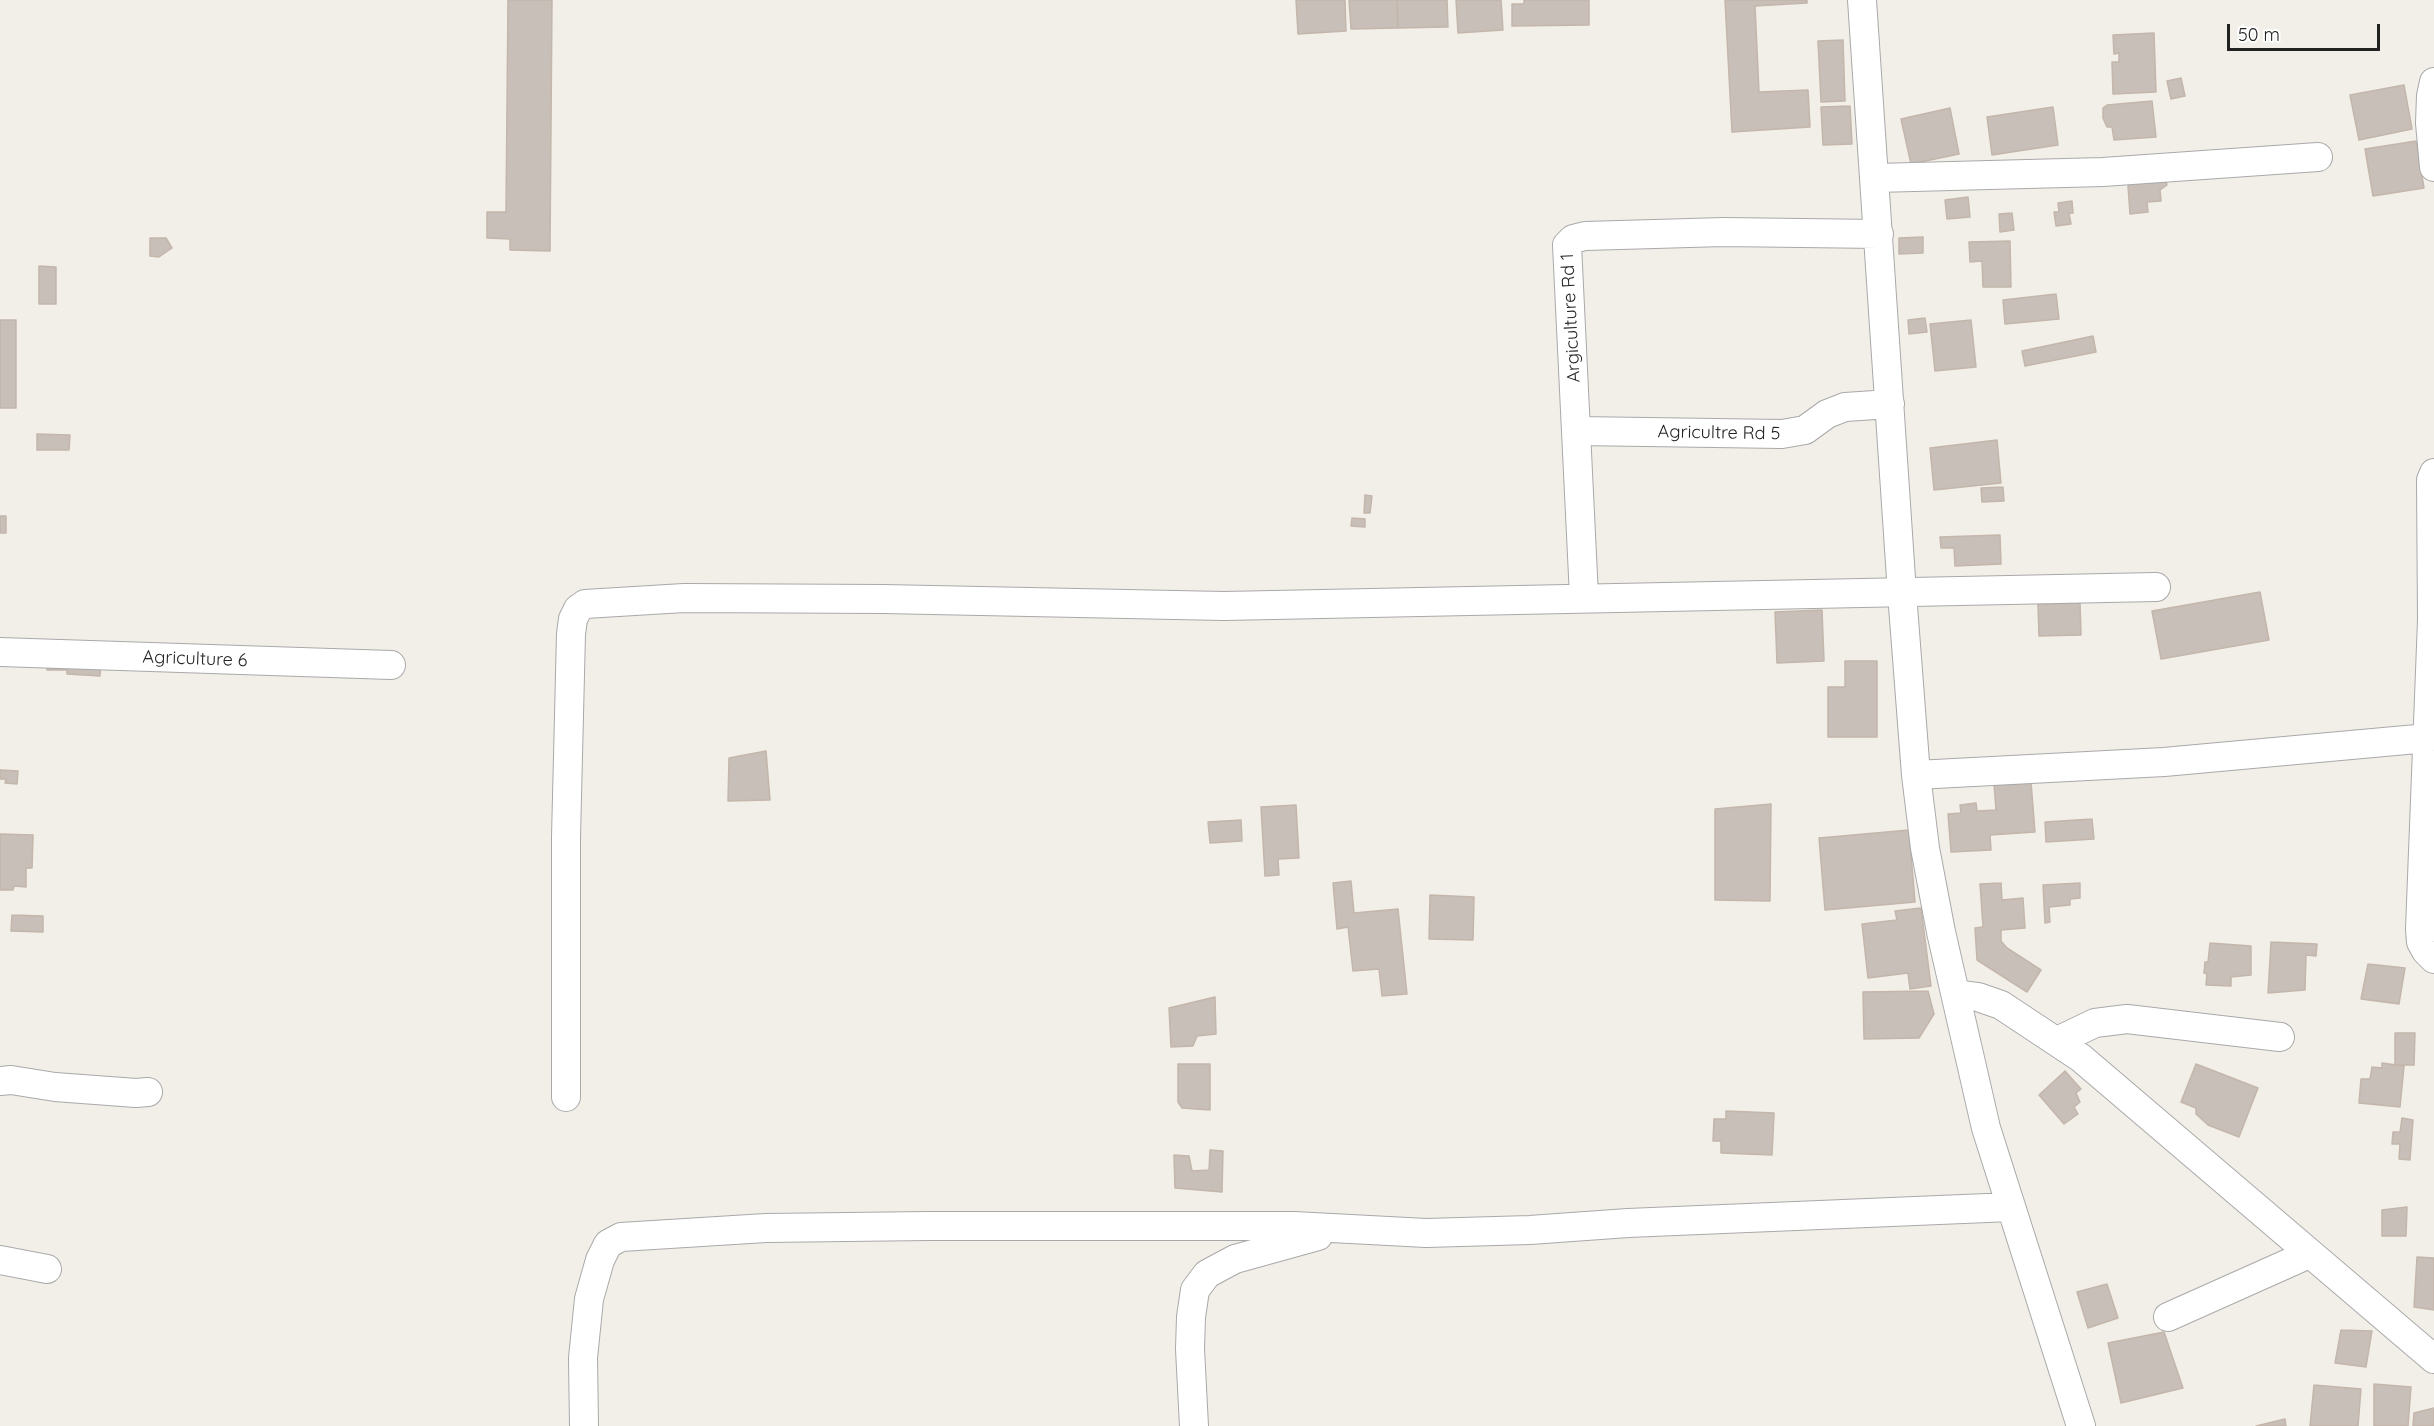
<!DOCTYPE html>
<html>
<head>
<meta charset="utf-8">
<style>
	body { margin:0 }
	#map { position:relative; width:2434px; height:1426px; overflow:hidden; background:#f2efe9; font-family:Quicksand,sans-serif }
	canvas { display:block }
	.scale { position:absolute; left:2227px; top:24px; width:153px; height:27px; box-sizing:border-box; border:3px solid #222; border-top:0; padding-left:8px; font-size:18px; line-height:21px; white-space:nowrap; color:#222; -webkit-text-stroke:4px #fff; paint-order:stroke }
</style>
</head>
<body>
<div id="map">
<canvas width="2434" height="1426"></canvas>
<div class="scale">50 m</div>
</div>
<script>
const g = document.querySelector('canvas').getContext('2d');
g.lineJoin = 'round';
function fill(path, color) {
  g.fillStyle = color;
  g.fill(path, 'evenodd');
}
function poly(rows) {
  const path = new Path2D();
  for (const r of rows) {
    path.moveTo(r[0], r[1]);
    for (let i = 2; i < r.length; i += 2) path.lineTo(r[i], r[i + 1]);
  }
  return path;
}
function trace(path, color, width, dash) {
  g.strokeStyle = color;
  g.lineWidth = width;
  g.lineCap = dash ? 'butt' : 'round';
  g.setLineDash(dash || []);
  g.stroke(path);
}
function label(font, color, halo, rows, align = 'center') {
  g.font = font + ' Quicksand,sans-serif';
  g.lineWidth = 6;
  g.setLineDash([]);
  g.textBaseline = 'middle';
  g.strokeStyle = halo;
  g.fillStyle = color;
  for (const [text, x, y, turn = 0] of rows) {
    g.save();
    g.translate(x, y);
    g.rotate((+turn || 0) * Math.PI / 180);
    g.textAlign = isNaN(turn) ? turn : align;
    if (halo) g.strokeText(text, 0, 0);
    g.fillText(text, 0, 0);
    g.restore();
  }
}
const building = poly([
	[508,0,552,0,550,251,510,250,510,239,487,238,487,212,506,212,508,0],
	[1296,0,1345,0,1346,31,1298,34,1296,0],
	[1349,0,1397,0,1398,28,1351,29,1349,0],
	[1397,0,1447,0,1448,27,1398,28,1397,0],
	[1456,0,1501,0,1503,30,1458,33,1456,0],
	[1524,0,1589,0,1589,25,1512,26,1512,4,1524,4,1524,0],
	[1725,0,1807,0,1807,3,1755,6,1759,92,1808,90,1810,127,1732,132,1725,0],
	[2154,33,2156,92,2113,94,2112,62,2119,62,2119,53,2114,54,2113,35,2154,33],
	[1843,40,1845,101,1821,102,1818,41,1843,40],
	[2181,78,2185,96,2171,99,2167,81,2181,78],
	[2404,85,2412,129,2359,140,2350,95,2404,85],
	[2152,101,2156,137,2114,140,2112,127,2107,127,2103,118,2103,108,2107,105,2152,101],
	[1850,106,1852,144,1823,145,1821,107,1850,106],
	[2053,107,2058,145,1992,155,1987,117,2053,107],
	[1950,108,1959,154,1911,164,1901,119,1950,108],
	[2416,141,2424,188,2373,196,2365,149,2416,141],
	[2162,163,2167,185,2160,190,2161,201,2147,202,2148,212,2130,214,2128,186,2130,185,2130,181,2162,163],
	[1968,197,1970,217,1947,219,1945,200,1968,197],
	[2072,201,2073,213,2069,213,2071,224,2056,226,2054,212,2059,212,2058,203,2072,201],
	[2012,213,2014,230,2000,232,1999,214,2012,213],
	[1923,237,1923,253,1899,254,1899,238,1923,237],
	[150,238,166,238,172,248,159,257,150,256,150,238],
	[2010,241,2011,287,1983,287,1982,261,1970,262,1969,242,2010,241],
	[39,266,56,267,56,304,39,304,39,266],
	[2056,294,2059,319,2005,324,2003,300,2056,294],
	[1925,318,1927,332,1909,334,1908,320,1925,318],
	[0,320,16,320,16,408,0,408,0,320],
	[1971,320,1976,367,1935,371,1930,324,1971,320],
	[2093,336,2096,352,2025,366,2022,351,2093,336],
	[37,434,70,435,69,450,37,450,37,434],
	[1997,440,2001,483,1934,490,1930,448,1997,440],
	[2003,487,2004,501,1982,502,1981,488,2003,487],
	[1365,495,1372,496,1370,513,1364,513,1365,495],
	[0,516,6,516,6,533,0,533,0,516],
	[1352,518,1365,519,1365,527,1351,526,1352,518],
	[2000,535,2001,564,1955,566,1954,548,1941,548,1940,537,2000,535],
	[2260,592,2269,640,2161,659,2152,611,2260,592],
	[2080,603,2081,635,2039,636,2038,604,2080,603],
	[1822,610,1824,661,1777,663,1775,612,1822,610],
	[48,658,101,660,100,676,67,674,67,670,47,670,48,658],
	[1845,661,1877,661,1877,737,1828,737,1828,687,1845,687,1845,661],
	[766,751,770,800,728,801,729,758,766,751],
	[0,770,18,771,17,784,5,783,6,779,0,779,0,770],
	[2031,782,2035,832,1990,835,1991,850,1951,852,1948,814,1961,813,1960,805,1976,803,1977,811,1996,810,1994,784,2031,782],
	[1771,804,1770,901,1715,900,1715,809,1771,804],
	[1296,805,1299,858,1278,859,1279,875,1265,876,1261,807,1296,805],
	[2092,819,2094,839,2046,842,2045,822,2092,819],
	[1241,820,1242,841,1210,843,1208,822,1241,820],
	[1909,830,1915,902,1825,910,1819,838,1909,830],
	[0,834,33,835,32,868,26,868,26,887,14,886,13,890,0,890,0,834],
	[1351,881,1354,913,1398,909,1407,994,1382,996,1379,969,1353,971,1348,927,1337,929,1333,883,1351,881],
	[2001,883,2002,900,2023,898,2025,928,2001,930,2001,941,2007,948,2041,970,2027,992,1977,960,1975,928,1983,927,1980,884,2001,883],
	[2080,883,2080,898,2070,899,2070,905,2049,907,2050,922,2045,923,2043,885,2080,883],
	[1430,895,1474,897,1473,940,1429,939,1430,895],
	[1921,908,1931,986,1910,989,1908,973,1868,978,1862,924,1897,920,1895,911,1921,908],
	[12,915,43,916,43,932,11,931,12,915],
	[2271,942,2317,944,2316,956,2306,955,2305,990,2268,993,2271,942],
	[2210,943,2251,946,2251,975,2231,977,2231,986,2206,985,2207,974,2204,973,2205,962,2208,962,2210,943],
	[2368,964,2405,968,2399,1004,2361,999,2368,964],
	[1928,991,1934,1014,1919,1038,1864,1039,1863,992,1928,991],
	[1215,997,1216,1034,1197,1036,1193,1046,1171,1047,1169,1008,1215,997],
	[2395,1033,2415,1033,2414,1065,2395,1065,2395,1033],
	[2382,1063,2404,1066,2400,1107,2359,1103,2361,1079,2370,1079,2372,1067,2382,1068,2382,1063],
	[1178,1064,1210,1064,1210,1110,1182,1108,1178,1102,1178,1064],
	[2196,1064,2258,1088,2239,1137,2208,1125,2196,1114,2196,1108,2181,1102,2196,1064],
	[2065,1071,2081,1089,2076,1093,2080,1102,2074,1107,2078,1114,2064,1124,2039,1095,2065,1071],
	[1726,1111,1774,1113,1772,1155,1721,1153,1721,1141,1713,1141,1714,1119,1726,1119,1726,1111],
	[2402,1118,2413,1120,2410,1160,2399,1159,2400,1144,2392,1144,2393,1132,2400,1132,2402,1118],
	[1210,1150,1223,1151,1222,1192,1175,1188,1174,1155,1189,1156,1192,1171,1209,1170,1210,1150],
	[2407,1207,2406,1236,2382,1236,2382,1210,2407,1207],
	[2417,1257,2434,1258,2434,1310,2414,1307,2417,1257],
	[2107,1284,2118,1318,2088,1328,2077,1292,2107,1284],
	[2341,1330,2372,1331,2366,1367,2335,1363,2341,1330],
	[2164,1332,2183,1388,2121,1403,2108,1343,2164,1332],
	[2374,1384,2411,1387,2408,1426,2374,1426,2374,1384],
	[2314,1385,2361,1389,2358,1426,2310,1426,2314,1385],
	[2434,1408,2434,1426,2413,1426,2414,1413,2434,1408],
	[2285,1419,2286,1426,2256,1426,2285,1419]
]);
fill(building, '#c7bfb8');
trace(building, '#c4b6ab', 1.5);
const minor = poly([
	[1862,0,1902,593,1916,775,1925,848,1941,932,1986,1128,2081,1426],
	[2434,82,2431,96,2430,123,2434,167],
	[1876,178,2103,172,2318,157],
	[1578,431,1782,434,1805,430,1827,414,1845,407,1890,404],
	[2434,473,2431,480,2432,620,2420,929,2421,942,2426,951,2434,959],
	[1584,597,1567,245,1573,239,1585,236,1724,232,1879,234],
	[0,652,391,665],
	[1916,775,2164,762,2428,738],
	[1956,994,1978,997,2001,1005,2081,1058,2434,1359],
	[2057,1041,2095,1023,2127,1019,2280,1037],
	[0,1081,11,1080,55,1087,136,1093,148,1092],
	[566,1097,566,837,571,634,573,619,578,609,585,604,684,598,883,599,1224,606,2156,587],
	[0,1260,47,1269],
	[2168,1317,2309,1254],
	[584,1426,583,1358,589,1299,600,1260,608,1244,621,1237,766,1228,928,1226,1294,1226,1426,1233,1530,1230,1628,1223,2011,1207],
	[1194,1426,1190,1349,1191,1317,1195,1290,1207,1274,1235,1259,1318,1236]
]);
trace(minor, '#a9a9a9', 30);
trace(minor, '#fff', 28);
label('18px', '#222', '#fff', [
	["Argiculture Rd 1",1571,318,-93],
	["Agricultre Rd 5",1719,433,1],
	["Agriculture 6",195,659,2]
]);
</script>
</body>
</html>
